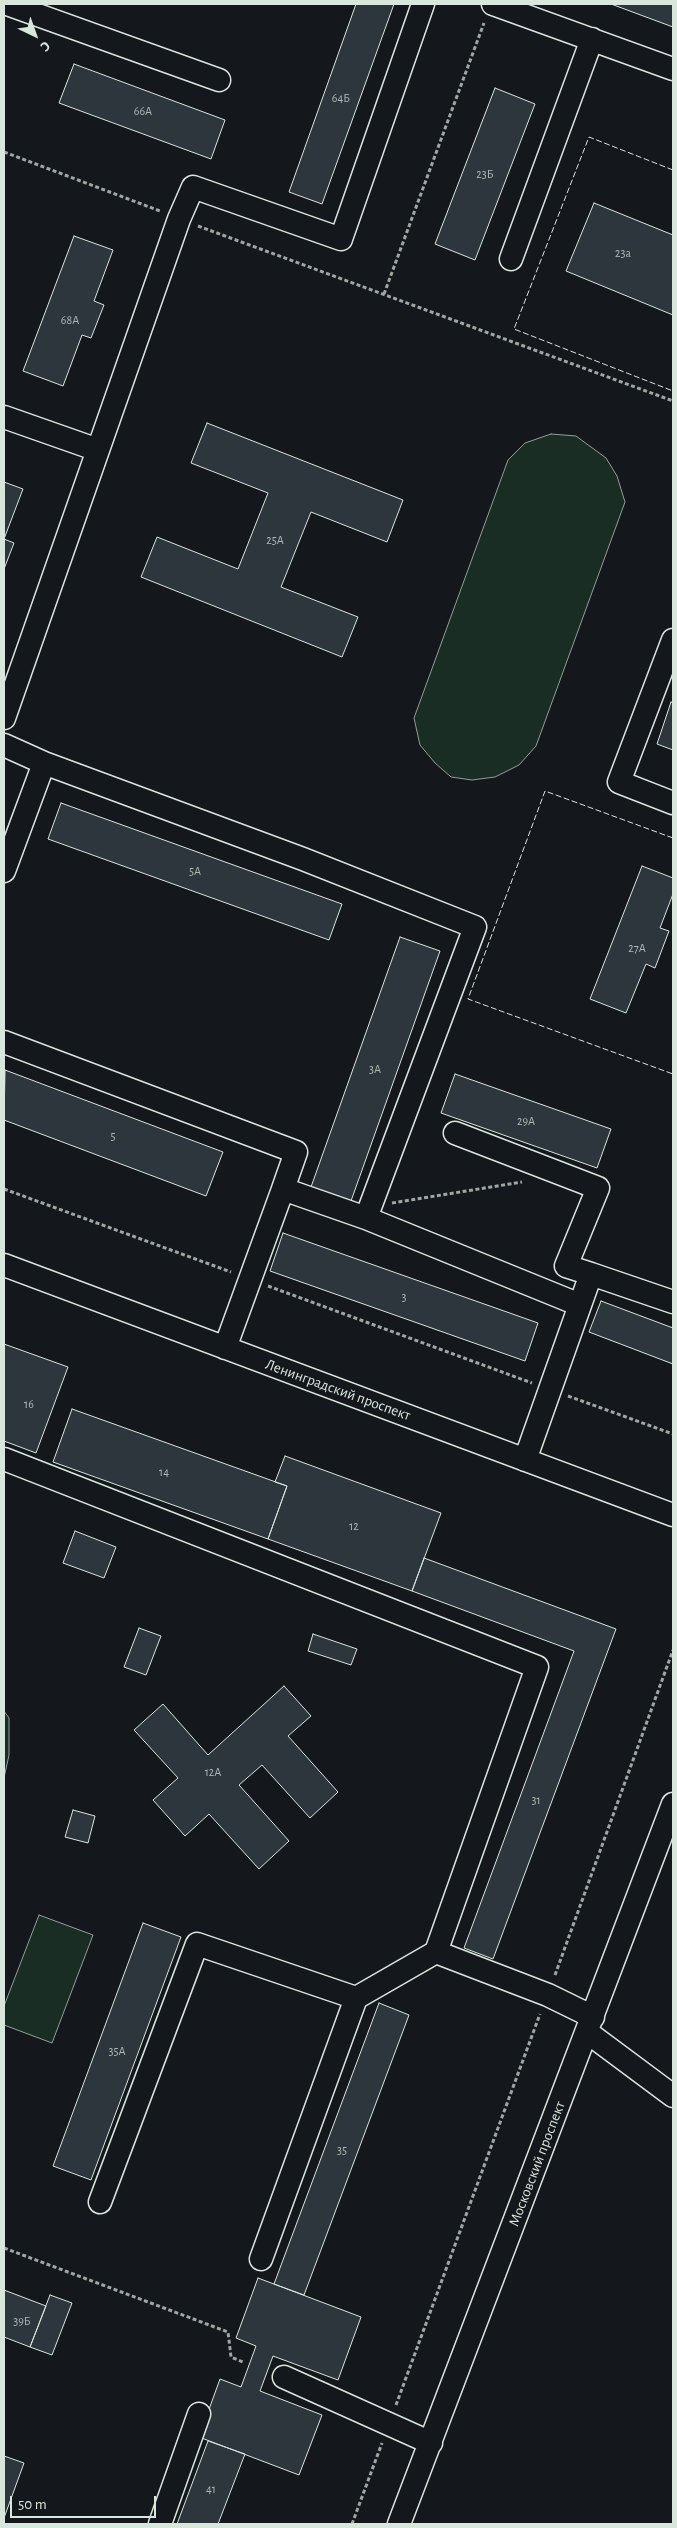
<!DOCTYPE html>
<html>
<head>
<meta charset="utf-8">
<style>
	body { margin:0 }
	#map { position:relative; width:677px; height:2528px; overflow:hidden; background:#14181c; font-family:"Alegreya Sans",sans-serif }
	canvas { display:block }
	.frame { position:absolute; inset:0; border:5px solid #d8e6dc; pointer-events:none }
	.north { position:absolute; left:10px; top:10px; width:50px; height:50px; -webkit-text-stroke:4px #14181c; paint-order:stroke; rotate:138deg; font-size:14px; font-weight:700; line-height:20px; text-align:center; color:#d8e6dc }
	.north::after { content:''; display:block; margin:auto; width:18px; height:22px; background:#d8e6dc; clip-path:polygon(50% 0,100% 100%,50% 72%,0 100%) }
	.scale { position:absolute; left:10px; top:2496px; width:146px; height:22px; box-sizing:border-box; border:2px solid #d8e6dc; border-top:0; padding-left:6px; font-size:15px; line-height:18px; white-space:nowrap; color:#d8e6dc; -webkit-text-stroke:4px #14181c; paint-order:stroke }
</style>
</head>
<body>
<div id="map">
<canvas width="677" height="2528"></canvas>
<div class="frame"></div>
<div class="north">С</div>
<div class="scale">50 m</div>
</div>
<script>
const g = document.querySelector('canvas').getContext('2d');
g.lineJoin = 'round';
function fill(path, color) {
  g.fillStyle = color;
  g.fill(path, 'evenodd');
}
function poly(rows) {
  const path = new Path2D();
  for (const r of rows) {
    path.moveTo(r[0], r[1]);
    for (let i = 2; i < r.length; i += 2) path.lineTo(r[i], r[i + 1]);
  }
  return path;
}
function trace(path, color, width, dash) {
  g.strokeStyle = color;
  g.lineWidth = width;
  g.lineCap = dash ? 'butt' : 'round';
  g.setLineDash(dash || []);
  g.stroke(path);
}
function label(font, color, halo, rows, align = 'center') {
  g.font = font + ' "Alegreya Sans",sans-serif';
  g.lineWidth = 4;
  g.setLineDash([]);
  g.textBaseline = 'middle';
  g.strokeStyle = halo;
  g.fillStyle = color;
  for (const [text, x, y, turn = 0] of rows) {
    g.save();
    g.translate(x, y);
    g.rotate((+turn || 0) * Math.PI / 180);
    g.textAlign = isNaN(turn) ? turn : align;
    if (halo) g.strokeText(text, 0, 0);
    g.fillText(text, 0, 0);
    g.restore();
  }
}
const green = poly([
	[551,434,576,436,606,458,617,476,625,502,536,746,519,765,495,777,472,780,451,777,435,763,420,745,414,718,508,460,525,443,551,434],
	[4,1711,9,1718,9,1755,4,1778,4,1711],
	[39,1915,93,1935,52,2043,4,2025,4,2006,39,1915]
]);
fill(green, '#1a2d24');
trace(green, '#939e99', 1);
const building = poly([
	[356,4,394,4,322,204,289,192,356,4],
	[611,4,673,4,673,27,611,4],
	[74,64,225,120,211,159,59,103,74,64],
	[495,88,535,104,475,260,435,244,495,88],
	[594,203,673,235,673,315,566,271,594,203],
	[74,236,113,250,94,301,104,305,91,338,82,335,63,386,23,371,74,236],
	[207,423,403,500,387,542,311,512,281,587,358,617,342,657,141,577,157,537,238,569,268,493,191,463,207,423],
	[4,482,23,489,4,539,14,543,4,569,4,482],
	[671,702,673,703,673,750,657,744,671,702],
	[61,803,342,904,329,940,48,839,61,803],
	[642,866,673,878,673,894,660,928,669,931,655,968,646,964,626,1013,590,999,642,866],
	[400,937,440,951,351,1201,311,1187,400,937],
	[5,1070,223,1152,206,1196,4,1120,5,1070],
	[455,1074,611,1129,597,1168,441,1113,455,1074],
	[283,1233,538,1323,525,1361,270,1271,283,1233],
	[601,1301,673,1328,673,1364,589,1332,601,1301],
	[4,1344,68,1367,36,1453,4,1441,4,1344],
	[72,1409,287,1486,268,1539,53,1462,72,1409],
	[285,1456,441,1513,412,1591,268,1539,287,1486,275,1482,285,1456],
	[75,1531,116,1547,104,1578,63,1563,75,1531],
	[424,1558,616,1629,493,1959,464,1948,574,1651,412,1591,424,1558],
	[139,1628,161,1636,146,1675,124,1667,139,1628],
	[313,1634,357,1649,351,1665,308,1651,313,1634],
	[284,1686,311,1716,288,1736,338,1792,310,1818,262,1765,239,1785,289,1841,259,1869,209,1814,185,1836,153,1800,178,1778,134,1730,163,1704,208,1755,284,1686],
	[73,1810,95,1816,88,1843,65,1837,73,1810],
	[143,1923,181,1937,91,2180,53,2166,143,1923],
	[379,2003,409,2015,304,2295,274,2284,379,2003],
	[258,2278,361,2317,338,2380,273,2356,260,2391,322,2415,299,2475,199,2437,220,2379,241,2387,256,2346,236,2338,258,2278],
	[4,2290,46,2306,30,2347,4,2337,4,2290],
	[50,2295,72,2303,52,2355,30,2347,50,2295],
	[208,2441,245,2454,218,2524,177,2524,208,2441],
	[4,2456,24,2463,4,2518,4,2456]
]);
fill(building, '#2c363c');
trace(building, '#d8e6dc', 1);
const minor = poly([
	[7,4,219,80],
	[493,4,673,69],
	[511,259,592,39],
	[4,417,98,450],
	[673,640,619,782,673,803],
	[4,718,179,219,193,187,341,239,423,4],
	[4,745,44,763,4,871],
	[44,763,303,859,475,927,366,1218,283,1189,225,1348],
	[4,1042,296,1152,283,1189],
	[455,1133,598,1188,566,1266,591,1274],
	[366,1218,580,1305],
	[4,1265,673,1515],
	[4,1459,537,1667,436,1952,356,1998,261,2259],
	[525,1460,591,1274,673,1302],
	[436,1952,548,1995,593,2017],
	[587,2032,673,2096],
	[100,2202,197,1944,356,1998],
	[284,2377,431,2443],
	[160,2524,199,2414],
	[399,2524,673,1804]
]);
trace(minor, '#d8e6dc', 25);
trace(poly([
	[4,152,160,211],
	[198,226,673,401],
	[384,294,484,23],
	[4,1189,231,1272],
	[392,1203,522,1182],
	[268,1286,532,1383],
	[568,1396,673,1434],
	[555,1975,673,1650],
	[4,2248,228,2332,231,2357,243,2362],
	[396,2405,540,2014],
	[352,2524,382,2443]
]), '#9da8a2', 3, [4, 2.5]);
trace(minor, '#14181c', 22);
trace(poly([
	[673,170,589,137,514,329,673,391],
	[673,838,545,791,468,999,673,1074]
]), '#d8e6dc', 1, [6, 2.5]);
label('12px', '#adbab4', null, [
	["64Б",341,98],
	["66А",143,111],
	["23Б",485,174],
	["23а",623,253],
	["68А",70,320],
	["25А",275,540],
	["5А",195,871],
	["27А",637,948],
	["3А",375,1069],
	["29А",526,1121],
	["5",113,1136],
	["3",404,1297],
	["16",29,1404],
	["14",164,1472],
	["12",354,1526],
	["12А",213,1772],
	["31",536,1800],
	["35А",117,2051],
	["35",342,2150],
	["39Б",22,2321],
	["41",211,2489]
]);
label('15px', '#d8e6dc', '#14181c', [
	["Ленинградский проспект",338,1390,20],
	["Московский проспект",537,2164,-69]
]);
</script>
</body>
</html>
